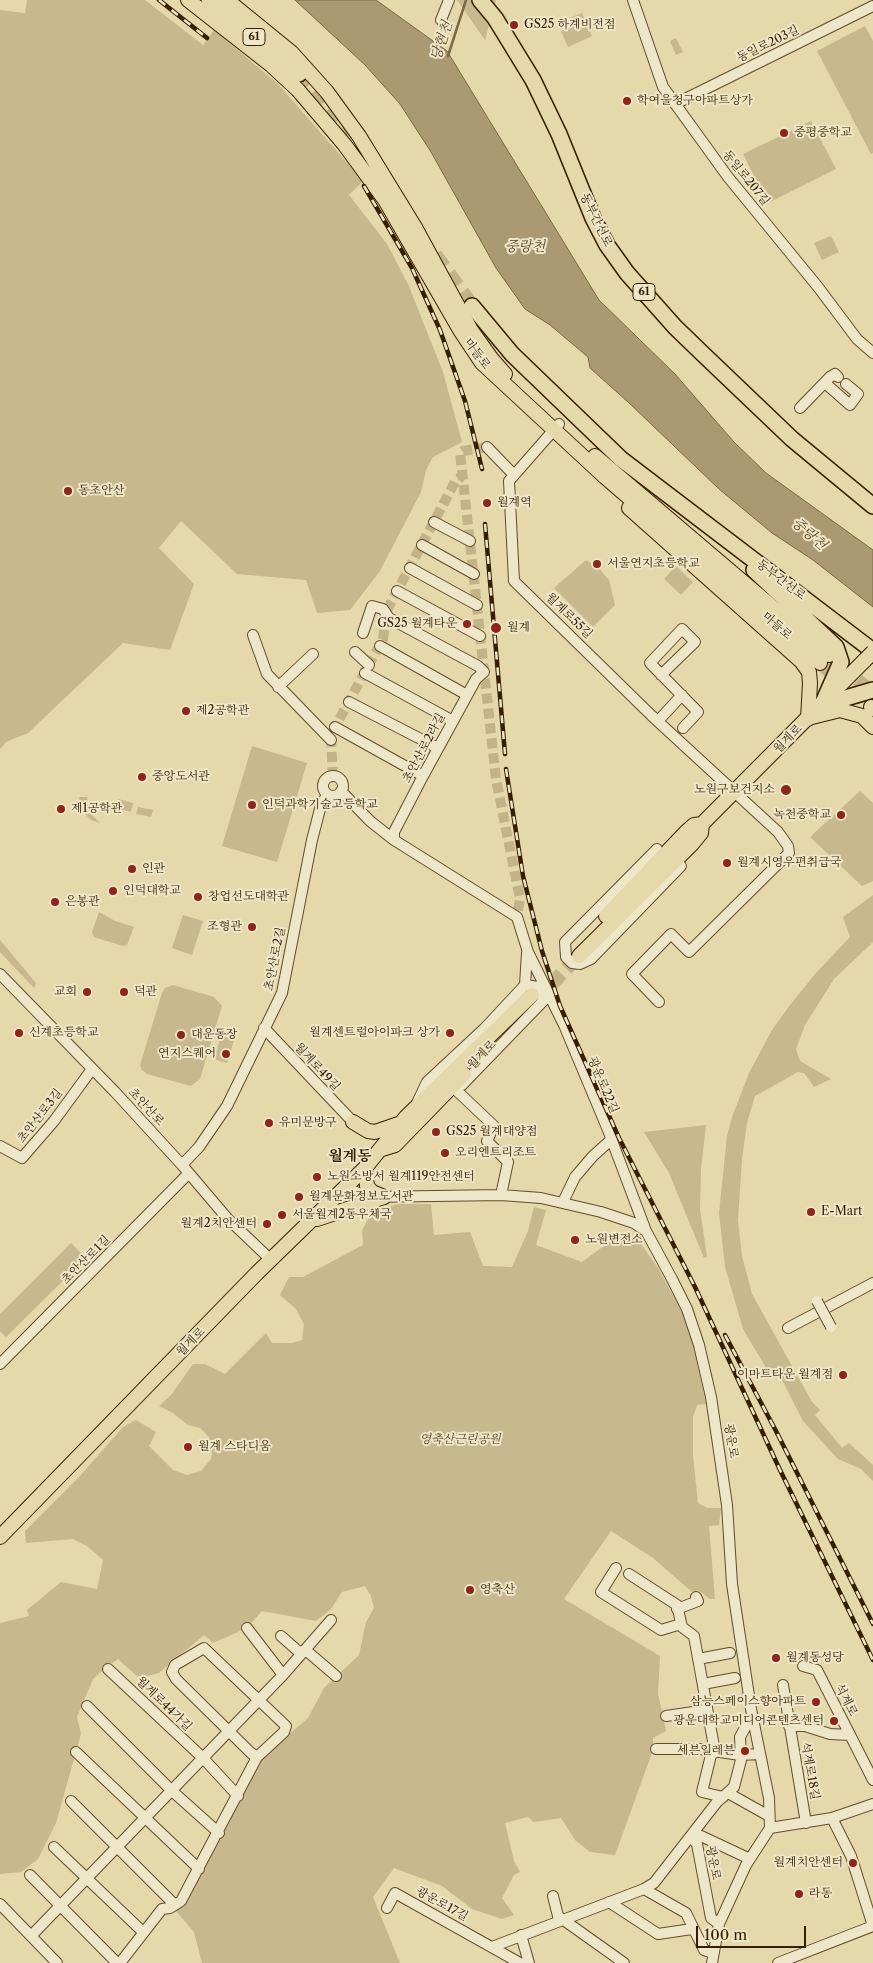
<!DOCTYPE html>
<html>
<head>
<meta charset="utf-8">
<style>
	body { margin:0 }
	#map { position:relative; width:873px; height:1963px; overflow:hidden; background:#e5d8aa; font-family:"Libre Caslon Text",serif }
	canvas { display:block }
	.scale { position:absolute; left:696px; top:1926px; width:110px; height:22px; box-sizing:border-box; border:2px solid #381e01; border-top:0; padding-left:6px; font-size:15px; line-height:18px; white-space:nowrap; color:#381e01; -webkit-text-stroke:4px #eee6c8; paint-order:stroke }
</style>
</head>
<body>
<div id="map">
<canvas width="873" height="1963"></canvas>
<div class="scale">100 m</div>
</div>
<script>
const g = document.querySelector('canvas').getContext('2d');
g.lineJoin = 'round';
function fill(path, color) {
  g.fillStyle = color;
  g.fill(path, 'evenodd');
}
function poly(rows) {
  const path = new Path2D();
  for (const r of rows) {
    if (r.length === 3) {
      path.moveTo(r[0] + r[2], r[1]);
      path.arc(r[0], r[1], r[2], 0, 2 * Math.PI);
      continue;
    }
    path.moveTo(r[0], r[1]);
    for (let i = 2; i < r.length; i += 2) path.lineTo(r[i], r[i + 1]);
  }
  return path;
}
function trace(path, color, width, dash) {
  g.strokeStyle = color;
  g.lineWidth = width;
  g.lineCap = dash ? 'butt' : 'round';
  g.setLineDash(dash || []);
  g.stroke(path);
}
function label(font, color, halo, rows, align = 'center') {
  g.font = font + ' "Libre Caslon Text","Noto Serif KR",serif';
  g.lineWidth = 4;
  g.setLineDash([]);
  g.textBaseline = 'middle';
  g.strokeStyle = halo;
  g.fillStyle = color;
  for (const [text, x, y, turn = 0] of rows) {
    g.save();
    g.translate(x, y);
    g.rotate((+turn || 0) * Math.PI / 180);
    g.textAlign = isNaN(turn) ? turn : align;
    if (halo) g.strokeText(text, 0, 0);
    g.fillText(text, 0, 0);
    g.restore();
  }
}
fill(poly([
	[27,0,145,0,203,45,214,30,278,84,363,181,349,195,387,244,408,284,443,372,462,442,433,457,426,470,421,492,380,571,350,610,317,613,306,580,237,574,181,521,159,548,194,584,170,650,123,643,28,733,6,742,0,749,0,10,25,13],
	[457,0,496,0,485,40],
	[582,13,592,36,568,47,561,31,570,27,567,19],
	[865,26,873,41,873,153,871,154,817,51],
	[676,38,683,52,676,55,670,41],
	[811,121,836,169,768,203,743,154],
	[831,236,839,252,822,260,814,243],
	[586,560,598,567,609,580,615,605,593,627,554,588],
	[676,566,693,582,681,595,664,579],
	[252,746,307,763,277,862,222,846],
	[860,791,873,803,873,881,862,886,810,837],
	[79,797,87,797,89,812,100,823,91,820,81,810],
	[118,799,133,803,131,812,116,808],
	[138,807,153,810,151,817,136,814],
	[873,895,873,942,834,979,805,1025,796,1049,800,1061,831,1079,814,1087,804,1073,798,1072,755,1096,747,1123,742,1159,738,1220,742,1256,752,1294,812,1402,820,1410,815,1415,842,1448,849,1443,873,1465,873,1481,861,1469,838,1459,803,1421,777,1370,769,1373,743,1329,725,1267,719,1213,727,1136,732,1117,749,1073,772,1030,790,1005,816,973,850,937,843,917],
	[99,912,115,921,134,927,127,945,123,946,94,937,92,932],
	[183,915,203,921,192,955,172,948],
	[0,940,36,983,34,988,0,952],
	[173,985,214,997,222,1006,200,1079,191,1086,147,1074,142,1070,140,1065,162,993,165,988],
	[223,1030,236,1034,227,1063,214,1059],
	[706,1125,701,1169,700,1209,707,1257,704,1258,669,1173,644,1132],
	[398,1204,431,1204,434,1235,470,1232,483,1266,512,1267,528,1231,534,1207,546,1210,536,1245,582,1262,619,1235,641,1244,658,1268,682,1312,694,1348,706,1404,697,1405,693,1417,693,1456,698,1503,707,1508,721,1508,719,1525,709,1526,715,1599,710,1599,698,1590,692,1592,653,1558,611,1531,564,1599,660,1656,658,1694,666,1731,653,1738,653,1750,615,1855,590,1852,575,1840,561,1818,534,1822,528,1817,505,1823,514,1861,520,1872,514,1875,502,1898,514,1915,502,1919,472,1909,442,1886,394,1868,373,1897,400,1963,202,1963,194,1932,175,1910,260,1759,308,1718,324,1688,359,1655,366,1622,374,1608,371,1596,365,1586,342,1592,331,1609,316,1621,262,1611,247,1628,213,1643,204,1635,159,1673,139,1678,118,1659,104,1669,93,1679,77,1717,81,1734,56,1823,38,1859,21,1872,0,1874,0,1623,29,1616,27,1610,61,1582,97,1589,103,1560,87,1546,73,1539,26,1543,25,1531,80,1476,123,1427,136,1420,156,1432,149,1446,173,1470,187,1475,201,1471,211,1459,212,1451,209,1437,200,1428,188,1425,173,1413,159,1406,171,1395,193,1364,205,1364,225,1374,266,1333,272,1343,292,1343,302,1340,304,1324,296,1309,280,1295,289,1277,303,1277,363,1245,362,1230,373,1211],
	[71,1243,86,1258,6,1337,0,1331,0,1314]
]), '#c8b88d');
const water = poly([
	[295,0,376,0,447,51,599,300,675,374,734,442,766,473,873,550,873,607,813,560,772,533,719,489,628,402,590,368,588,357,550,325,525,309,496,268,431,152,400,104,365,65,295,0]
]);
fill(water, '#aa9971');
trace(water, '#7c6844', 1);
trace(poly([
	[448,56,466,0]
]), '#7c6844', 2.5);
trace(poly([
	[487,447,463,451,460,453,496,779,520,899,517,917],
	[333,777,331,740,335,727,383,639,386,612,455,482,463,475]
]), '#c2b388', 10, [10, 5]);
trace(poly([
	[820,663,871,707],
	[842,666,873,694],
	[537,999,579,956]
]), '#c2b388', 14, [14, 7]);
trace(poly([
	[299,74,350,134],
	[435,255,472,306]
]), '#c2b388', 15, [15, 8]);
const minor = poly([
	[633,0,663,87,728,177,818,287,857,339,873,353],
	[441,20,449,0],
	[675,104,873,6],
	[825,383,850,405,858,394,846,384],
	[800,408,830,377,835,374,838,377],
	[559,424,509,481,514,581,652,716,778,832,788,846,789,853,689,952,671,934,632,974,659,1002],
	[487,447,514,475],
	[434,522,470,541],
	[422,545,474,574],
	[410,568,477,605],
	[397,591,480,636],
	[363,633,372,606,383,609,389,618,478,666,484,672,476,679,423,776,394,832,394,840],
	[253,635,267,674,331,740],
	[380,646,467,695],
	[355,652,369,665],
	[365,673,453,721],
	[661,675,695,642,682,629,650,663,698,712,683,728],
	[278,687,313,654],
	[349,702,438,748],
	[658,721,682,695],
	[335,727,423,776],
	[333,786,10],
	[341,791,370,821,394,840,517,917,528,952,564,1025,608,1130,646,1231],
	[657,849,565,942,566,957,572,963,580,964,591,959,681,866],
	[0,974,115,1092,182,1165,227,1218,270,1259],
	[525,985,538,987,542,993,542,998],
	[264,1028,353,1122],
	[462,1085,549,995],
	[456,1090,494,1126,487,1141,508,1162,501,1195],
	[417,1103,427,1082,484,1029,525,985,527,953],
	[0,1146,22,1158,54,1121,92,1069],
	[182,1165,199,1147,227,1106,282,993,312,840,320,809,327,794],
	[346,1188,369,1197,501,1195,541,1198,601,1212,634,1223,646,1231,672,1279,687,1309,699,1345,711,1397,727,1505,732,1584,751,1709,769,1798,770,1828,746,1865,719,1924,712,1963],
	[563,1202,575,1177,593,1156,612,1139],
	[788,1328,873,1283],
	[0,1364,189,1173],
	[616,1568,601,1592,661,1630,681,1624],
	[629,1574,677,1605,682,1627,694,1636,715,1752,711,1755,702,1792,723,1797],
	[677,1609,698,1601,696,1597],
	[247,1628,283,1675],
	[281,1636,298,1651,308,1652,336,1676],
	[204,1648,286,1726,284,1732,257,1757,251,1753,176,1679,172,1672,175,1665,204,1648],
	[698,1659,730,1653],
	[803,1666,817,1670,873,1780],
	[108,1669,203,1758,238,1796],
	[703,1684,735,1678],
	[783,1685,806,1823],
	[87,1706,171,1790,219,1833],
	[666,1716,707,1710],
	[789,1726,805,1726,830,1734,850,1735],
	[656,1749,700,1749,740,1755,760,1754],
	[76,1752,199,1869],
	[728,1793,769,1816],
	[71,1801,175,1905],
	[832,1818,851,1856,873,1926],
	[770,1828,832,1818,873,1804],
	[691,1837,697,1844,711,1918,719,1924],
	[691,1837,701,1836,750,1859],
	[54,1847,143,1932],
	[30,1875,117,1963],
	[644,1889,686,1913,704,1950,713,1953],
	[553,1896,558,1916,624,1963],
	[609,1902,658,1934,692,1929],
	[0,1904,57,1963],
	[387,1908,395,1893,520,1963],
	[521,1935,529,1963],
	[31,1936,283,1675,331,1620],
	[492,1947,644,1889,654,1883,717,1802,734,1787,741,1760,740,1737,752,1715],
	[120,1963,162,1909,170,1908,181,1901,257,1757],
	[778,1963,873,1926]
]);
const major = poly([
	[188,0,271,65,298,90,344,144,385,200,460,330,482,363,605,477,820,663],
	[227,0,292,53,327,92,359,136,416,229,471,330,491,358,505,374],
	[595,456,829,655],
	[629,508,801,661,809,672,810,683,808,719],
	[871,707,873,709],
	[808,718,840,710,862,716,873,727],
	[606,916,686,832,694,825,702,824],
	[579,956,692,844,701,833,702,824,865,660],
	[353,1122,368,1131,375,1132,398,1124],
	[382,1149,395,1145,464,1074],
	[365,1168,367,1186,372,1192,384,1197],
	[317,1219,384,1197],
	[0,1537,257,1273,365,1168,406,1117,532,995]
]);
const highway = poly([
	[209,0,299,74],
	[480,0,495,18,533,80,559,134,593,218,607,245,627,273,675,327,704,355,792,439,873,506],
	[472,306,512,354,621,459,873,651],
	[754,570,836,647,841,662,822,705],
	[822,705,873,690]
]);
trace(minor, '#634c2b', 12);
trace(major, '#381e01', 16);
trace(highway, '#381e01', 18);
trace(minor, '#eee6c8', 10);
trace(major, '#e5d8aa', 14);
trace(highway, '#e5d8aa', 15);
const rail = poly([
	[159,0,207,38],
	[364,186,412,268,440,330,465,401,482,469],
	[485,524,505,754],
	[506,769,523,876,542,951,560,1006,619,1138,695,1287,780,1470,873,1660],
	[725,1335,776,1431,873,1624]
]);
trace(rail, '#381e01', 4.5);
trace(rail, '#eee6c8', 2.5, [8]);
const minorBridge = poly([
	[817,1301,831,1327]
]);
const majorBridge = poly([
	[865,660,873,652]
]);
trace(minorBridge, '#634c2b', 12, []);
trace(majorBridge, '#381e01', 16, []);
trace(minorBridge, '#eee6c8', 10);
trace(majorBridge, '#e5d8aa', 14);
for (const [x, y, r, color] of [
	[514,25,5,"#8f2418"],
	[627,101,5,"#8f2418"],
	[784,133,5,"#8f2418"],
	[68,491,5,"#8f2418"],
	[487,503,5,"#8f2418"],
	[597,564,5,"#8f2418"],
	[467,624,5,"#8f2418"],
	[496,628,6,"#8f2418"],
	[186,711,5,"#8f2418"],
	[142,777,5,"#8f2418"],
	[786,790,6,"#8f2418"],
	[252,805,5,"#8f2418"],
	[61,809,5,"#8f2418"],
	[841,815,5,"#8f2418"],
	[727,863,5,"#8f2418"],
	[132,869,5,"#8f2418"],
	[113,891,5,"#8f2418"],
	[198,897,5,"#8f2418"],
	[55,902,5,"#8f2418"],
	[252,927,5,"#8f2418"],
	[87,992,5,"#8f2418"],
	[124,992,5,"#8f2418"],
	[19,1033,5,"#8f2418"],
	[450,1033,5,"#8f2418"],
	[181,1035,5,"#8f2418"],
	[226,1054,5,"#8f2418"],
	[269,1123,5,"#8f2418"],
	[436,1132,5,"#8f2418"],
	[445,1153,5,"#8f2418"],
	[317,1177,5,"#8f2418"],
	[299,1197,5,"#8f2418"],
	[811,1212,5,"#8f2418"],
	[282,1215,5,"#8f2418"],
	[267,1224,5,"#8f2418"],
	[575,1240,5,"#8f2418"],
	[843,1375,5,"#8f2418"],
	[188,1447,5,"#8f2418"],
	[470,1590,5,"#8f2418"],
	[776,1658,5,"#8f2418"],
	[816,1702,5,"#8f2418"],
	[834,1721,5,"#8f2418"],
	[745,1751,5,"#8f2418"],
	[853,1863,5,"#8f2418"],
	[799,1894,5,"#8f2418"]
]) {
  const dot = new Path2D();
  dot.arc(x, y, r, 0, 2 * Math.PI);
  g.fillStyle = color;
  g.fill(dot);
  trace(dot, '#eee6c8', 2);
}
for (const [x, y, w] of [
	[254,37,22],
	[644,292,22]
]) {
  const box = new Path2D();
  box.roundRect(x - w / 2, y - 8.5, w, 17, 4);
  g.fillStyle = '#eee6c8';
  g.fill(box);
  trace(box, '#381e01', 1);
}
label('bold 11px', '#381e01', null, [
	["61",254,37],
	["61",644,292]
]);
label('12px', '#381e01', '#eee6c8', [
	["GS25 하계비전점",524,25],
	["학여울청구아파트상가",637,101],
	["중평중학교",794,133],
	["동초안산",78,491],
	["월계역",497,503],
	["서울연지초등학교",607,564],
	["GS25 월계타운",457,624,"right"],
	["월계",507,628],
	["제2공학관",196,711],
	["중앙도서관",152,777],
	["노원구보건지소",775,790,"right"],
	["인덕과학기술고등학교",262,805],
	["제1공학관",71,809],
	["녹천중학교",831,815,"right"],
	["월계시영우편취급국",737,863],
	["인관",142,869],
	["인덕대학교",123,891],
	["창업선도대학관",208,897],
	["은봉관",65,902],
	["조형관",242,927,"right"],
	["교회",77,992,"right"],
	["덕관",134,992],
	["신계초등학교",29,1033],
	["월계센트럴아이파크 상가",440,1033,"right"],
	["대운동장",191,1035],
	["연지스퀘어",216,1054,"right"],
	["유미문방구",279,1123],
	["GS25 월계대양점",446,1132],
	["오리엔트리조트",455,1153],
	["노원소방서 월계119안전센터",327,1177],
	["월계문화정보도서관",309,1197],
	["E-Mart",821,1212],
	["서울월계2동우체국",292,1215],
	["월계2치안센터",257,1224,"right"],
	["노원변전소",585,1240],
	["이마트타운 월계점",833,1375,"right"],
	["월계 스타디움",198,1447],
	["영축산",480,1590],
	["월계동성당",786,1658],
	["삼능스페이스향아파트",806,1702,"right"],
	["광운대학교미디어콘텐츠센터",824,1721,"right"],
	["세븐일레븐",735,1751,"right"],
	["월계치안센터",843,1863,"right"],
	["라동",809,1894]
], 'left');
label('12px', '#381e01', '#eee6c8', [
	["동일로203길",768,44,-26],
	["동일로207길",746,178,51],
	["동부간선로",596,220,64],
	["마들로",477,354,53],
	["동부간선로",781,580,37],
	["월계로55길",569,616,44],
	["마들로",777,626,41],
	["월계로",788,739,-45],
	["초안산로2라길",424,748,-62],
	["초안산로2길",275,959,-79],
	["월계로",482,1055,-46],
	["월계로49길",317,1067,47],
	["광운로22길",603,1085,67],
	["초안산로",146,1107,47],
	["초안산로3길",40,1116,-52],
	["초안산로1길",86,1260,-45],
	["월계로",191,1342,-45],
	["광운로",731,1441,81],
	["석계로",846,1700,63],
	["월계로44가길",164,1704,44],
	["석계로18길",810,1771,80],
	["광운로",713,1863,79],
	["광운로17길",442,1904,29]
]);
label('italic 12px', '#5c4424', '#eee6c8', [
	["영축산근린공원",460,1440]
]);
label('italic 14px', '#604928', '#eee6c8', [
	["당현천",442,41,-72],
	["중랑천",525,247],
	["중랑천",809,534,41]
]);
label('bold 15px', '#381e01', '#eee6c8', [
	["월계동",350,1157]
]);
</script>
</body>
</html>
